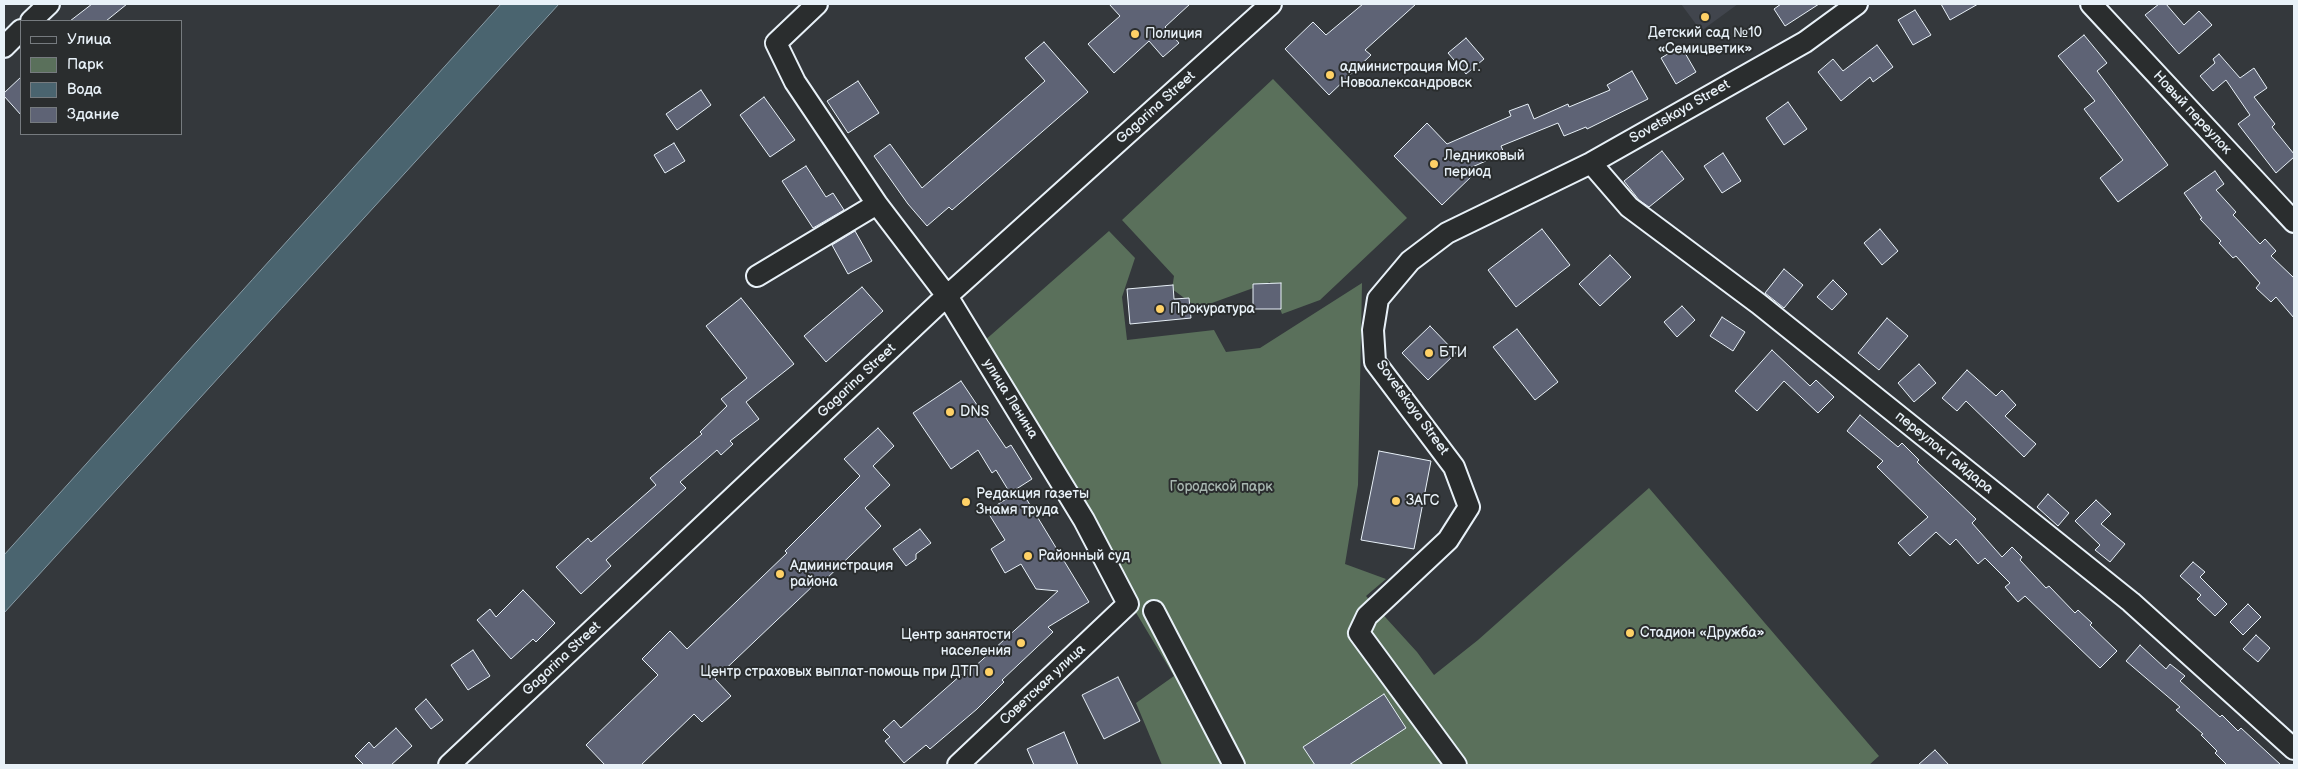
<!DOCTYPE html>
<html>
<head>
<meta charset="utf-8">
<style>
	body { margin:0 }
	#map { position:relative; width:2298px; height:769px; overflow:hidden; background:#34383c; font-family:"Balsamiq Sans",sans-serif }
	canvas { display:block }
	.frame { position:absolute; inset:0; border:5px solid #e8f1f8; pointer-events:none }
	.legend { position:absolute; left:20px; top:20px; width:162px; height:115px; box-sizing:border-box; background:#2a2d2e; border:1px solid #767b7f; margin:0; padding:6px 9px; list-style:none; font-size:15px; color:#e8f1f8 }
	.legend li { display:flex; align-items:center; gap:10px; height:25px }
	.legend b { width:25px; border:1px solid #767b7f }
</style>
</head>
<body>
<div id="map">
<canvas width="2298" height="769"></canvas>
<div class="frame"></div>
<ul class="legend">
<li><b style="height:6px;background:#2a2d2e"></b>Улица</li>
<li><b style="height:14px;background:#5a705b"></b>Парк</li>
<li><b style="height:14px;background:#4a646f"></b>Вода</li>
<li><b style="height:14px;background:#5e6375"></b>Здание</li>
</ul>
</div>
<script>
const g = document.querySelector('canvas').getContext('2d');
g.lineJoin = 'round';
function fill(path, color) {
  g.fillStyle = color;
  g.fill(path, 'evenodd');
}
function poly(rows) {
  const path = new Path2D();
  for (const r of rows) {
    path.moveTo(r[0], r[1]);
    for (let i = 2; i < r.length; i += 2) path.lineTo(r[i], r[i + 1]);
  }
  return path;
}
function trace(path, color, width, dash) {
  g.strokeStyle = color;
  g.lineWidth = width;
  g.lineCap = dash ? 'butt' : 'round';
  g.setLineDash(dash || []);
  g.stroke(path);
}
function label(font, color, halo, rows, align = 'center') {
  g.font = font + ' "Balsamiq Sans",sans-serif';
  g.lineWidth = 4;
  g.setLineDash([]);
  g.textBaseline = 'middle';
  g.strokeStyle = halo;
  g.fillStyle = color;
  for (const [text, x, y, turn = 0] of rows) {
    g.save();
    g.translate(x, y);
    g.rotate((+turn || 0) * Math.PI / 180);
    g.textAlign = isNaN(turn) ? turn : align;
    if (halo) g.strokeText(text, 0, 0);
    g.fillText(text, 0, 0);
    g.restore();
  }
}
fill(poly([
	[1681,4,1738,4,1701,31]
]), '#41454d');
fill(poly([
	[1273,79,1407,218,1320,300,1282,314,1270,282,1198,308,1172,289,1174,276,1122,220],
	[1109,231,1135,258,1122,297,1127,340,1214,330,1226,352,1260,348,1362,283,1358,485,1345,564,1386,579,1366,596,1417,652,1434,675,1478,640,1649,488,1879,756,1869,765,1162,765,1136,703,1174,676,1129,601,983,342]
]), '#5a705b');
const water = poly([
	[501,4,559,4,4,613,4,555,501,4]
]);
fill(water, '#4a646f');
trace(water, '#899ca6', 1);
const building = poly([
	[92,4,127,4,106,21,70,21,92,4],
	[1109,4,1190,4,1165,27,1179,43,1163,57,1149,41,1114,73,1088,44,1120,16,1109,4],
	[1363,4,1416,4,1365,50,1371,55,1329,95,1285,49,1313,22,1326,35,1363,4],
	[1781,4,1819,4,1785,26,1774,9,1781,4],
	[1941,4,1978,4,1950,20,1941,4],
	[2159,4,2166,4,2184,25,2199,11,2212,25,2179,54,2145,15,2159,4],
	[1915,10,1931,35,1913,45,1898,20,1915,10],
	[2084,35,2107,63,2097,71,2168,165,2118,202,2100,178,2123,160,2084,109,2095,101,2058,56,2084,35],
	[1466,38,1484,59,1466,74,1448,53,1466,38],
	[1044,42,1088,92,952,210,949,207,927,226,908,204,874,156,890,144,922,188,1045,81,1025,58,1044,42],
	[1877,45,1893,67,1873,82,1870,77,1841,101,1818,72,1833,59,1843,71,1877,45],
	[1681,46,1696,72,1676,84,1661,58,1681,46],
	[2219,54,2240,78,2254,68,2267,88,2254,97,2275,124,2272,127,2294,154,2294,157,2276,173,2238,124,2250,115,2226,80,2213,91,2200,76,2215,63,2213,59,2219,54],
	[1632,71,1648,99,1587,129,1586,127,1564,136,1558,123,1501,146,1504,153,1470,168,1475,173,1442,205,1394,156,1427,123,1447,144,1511,116,1509,111,1528,104,1534,119,1568,104,1569,107,1610,90,1607,85,1632,71],
	[21,77,21,115,4,96,4,93,21,77],
	[858,81,879,113,848,133,827,101,858,81],
	[701,90,711,105,677,130,666,114,701,90],
	[764,97,795,140,770,157,740,115,764,97],
	[1788,102,1807,129,1784,145,1766,118,1788,102],
	[674,143,685,161,665,173,654,155,674,143],
	[1662,151,1684,179,1649,207,1639,200,1624,181,1662,151],
	[1723,153,1741,181,1722,193,1704,166,1723,153],
	[806,166,826,197,833,193,844,210,813,228,782,181,806,166],
	[2215,171,2224,184,2216,190,2236,212,2233,215,2260,244,2265,239,2276,251,2271,256,2294,278,2294,318,2276,297,2271,302,2256,288,2260,283,2236,256,2233,258,2219,243,2221,241,2200,219,2202,218,2184,193,2215,171],
	[1542,229,1570,265,1516,307,1488,270,1542,229],
	[1880,229,1898,251,1882,265,1864,243,1880,229],
	[855,231,872,261,848,274,832,245,855,231],
	[1610,255,1631,277,1600,306,1579,284,1610,255],
	[1784,269,1803,285,1784,308,1765,293,1784,269],
	[1833,280,1847,294,1832,310,1817,297,1833,280],
	[1281,283,1281,309,1253,309,1253,284,1281,283],
	[1173,285,1174,299,1189,298,1191,318,1130,324,1127,289,1173,285],
	[862,287,883,311,826,362,804,336,862,287],
	[741,298,794,364,746,402,759,419,730,441,733,444,721,455,717,450,680,482,686,488,606,560,611,566,581,594,556,567,588,538,591,542,656,485,650,478,702,434,700,432,727,406,721,399,747,378,706,326,741,298],
	[1682,306,1695,320,1677,337,1664,322,1682,306],
	[1722,317,1745,332,1733,351,1710,336,1722,317],
	[1887,318,1908,336,1879,370,1858,353,1887,318],
	[1430,326,1456,353,1428,380,1402,353,1430,326],
	[1517,329,1558,382,1535,400,1493,347,1517,329],
	[1772,350,1810,386,1816,380,1834,397,1818,413,1784,381,1757,411,1735,391,1772,350],
	[1919,364,1936,383,1914,402,1898,383,1919,364],
	[1967,370,1996,396,2002,390,2016,405,2005,416,2036,444,2024,457,1966,401,1957,411,1942,398,1967,370],
	[961,381,1006,448,1011,445,1032,479,1010,493,996,470,992,473,978,450,951,469,913,413,961,381],
	[1860,415,1898,447,1902,443,1919,460,1917,462,1976,519,1972,523,2002,557,2012,547,2022,557,2020,560,2046,588,2049,586,2075,613,2078,610,2092,623,2090,625,2117,651,2100,668,2025,596,2018,602,2005,587,2010,583,1985,558,1978,564,1956,539,1950,545,1936,532,1910,556,1898,543,1928,517,1877,467,1883,461,1847,431,1860,415],
	[878,428,894,446,873,466,890,485,865,508,881,526,822,583,816,583,715,679,731,696,702,722,694,714,641,765,605,765,586,745,658,675,642,659,670,631,687,649,787,553,785,551,860,476,844,459,878,428],
	[1379,451,1431,461,1414,549,1361,540,1379,451],
	[1021,490,1089,602,1048,627,1053,632,1002,680,1004,682,977,709,930,749,926,745,904,763,885,741,890,737,883,730,894,720,901,728,970,667,972,669,1058,591,1036,589,1021,564,1005,573,991,549,1005,540,987,511,1021,490],
	[2048,494,2069,513,2058,526,2037,507,2048,494],
	[2096,500,2111,514,2101,524,2125,544,2110,562,2095,550,2100,545,2075,521,2096,500],
	[920,529,931,543,916,554,916,559,906,566,893,549,920,529],
	[2193,562,2205,572,2200,577,2227,604,2215,616,2197,599,2201,595,2180,576,2193,562],
	[523,590,555,623,536,642,533,639,511,659,477,620,490,609,496,617,523,590],
	[2248,604,2261,617,2243,635,2230,622,2248,604],
	[2256,635,2270,648,2258,662,2243,649,2256,635],
	[2140,645,2166,669,2170,664,2185,676,2180,681,2220,717,2222,715,2238,731,2241,728,2281,765,2227,765,2215,753,2217,751,2201,735,2203,734,2176,710,2180,707,2126,661,2140,645],
	[473,650,490,676,468,690,451,665,473,650],
	[1118,677,1140,721,1104,739,1082,695,1118,677],
	[1384,694,1406,728,1349,765,1315,765,1303,747,1384,694],
	[426,699,443,720,431,729,415,709,426,699],
	[396,728,412,746,391,765,364,765,355,756,369,742,374,748,396,728],
	[1064,732,1078,765,1034,765,1027,749,1064,732],
	[1935,750,1949,765,1918,765,1935,750]
]);
fill(building, '#5e6375');
trace(building, '#e8f1f8', 1);
const street = poly([
	[817,4,776,43,795,82,877,204,947,296,1084,520,1128,604,958,765],
	[2091,4,2294,222],
	[31,21,49,4],
	[4,47,21,30],
	[1591,163,1629,207,1759,304,2131,602,2294,749],
	[757,276,877,204],
	[1154,611,1234,765],
	[449,765,937,305,1271,4],
	[1456,765,1359,633,1367,616,1448,540,1469,507,1454,467,1375,362,1373,330,1378,299,1410,261,1447,233,1591,163,1805,42,1857,4]
]);
trace(street, '#e8f1f8', 24);
trace(street, '#2a2d2e', 20);
for (const [x, y, r, color] of [
	[1705,17,5,"#ffd166"],
	[1135,34,5,"#ffd166"],
	[1330,75,5,"#ffd166"],
	[1434,164,5,"#ffd166"],
	[1160,309,5,"#ffd166"],
	[1429,353,5,"#ffd166"],
	[950,412,5,"#ffd166"],
	[1396,501,5,"#ffd166"],
	[966,502,5,"#ffd166"],
	[1028,556,5,"#ffd166"],
	[780,574,5,"#ffd166"],
	[1630,633,5,"#ffd166"],
	[1021,643,5,"#ffd166"],
	[989,672,5,"#ffd166"]
]) {
  const dot = new Path2D();
  dot.arc(x, y, r, 0, 2 * Math.PI);
  g.fillStyle = color;
  g.fill(dot);
  trace(dot, '#2a2d2e', 2);
}
label('14px', '#e8f1f8', '#2a2d2e', [
	["Детский сад №10",1705,33,"center"],
	["«Семицветик»",1705,49,"center"],
	["Полиция",1145,34],
	["администрация МО г.",1340,67],
	["Новоалександровск",1340,83],
	["Ледниковый",1444,156],
	["период",1444,172],
	["Прокуратура",1170,309],
	["БТИ",1439,353],
	["DNS",960,412],
	["Редакция газеты",976,494],
	["Знамя труда",976,510],
	["ЗАГС",1406,501],
	["Районный суд",1038,556],
	["Администрация",790,566],
	["района",790,582],
	["Стадион «Дружба»",1640,633],
	["Центр занятости",1011,635,"right"],
	["населения",1011,651,"right"],
	["Центр страховых выплат-помощь при ДТП",979,672,"right"]
], 'left');
label('14px', '#e8f1f8', '#2a2d2e', [
	["Gagarina Street",1156,108,-42],
	["Sovetskaya Street",1680,112,-30],
	["Новый переулок",2192,113,47],
	["Gagarina Street",857,381,-43],
	["улица Ленина",1010,399,58],
	["Sovetskaya Street",1412,408,54],
	["переулок Гайдара",1944,453,39],
	["Gagarina Street",562,659,-43],
	["Советская улица",1043,685,-43]
]);
label('14px', '#a8b7b1', '#2a2d2e', [
	["Городской парк",1221,487]
]);
</script>
</body>
</html>
